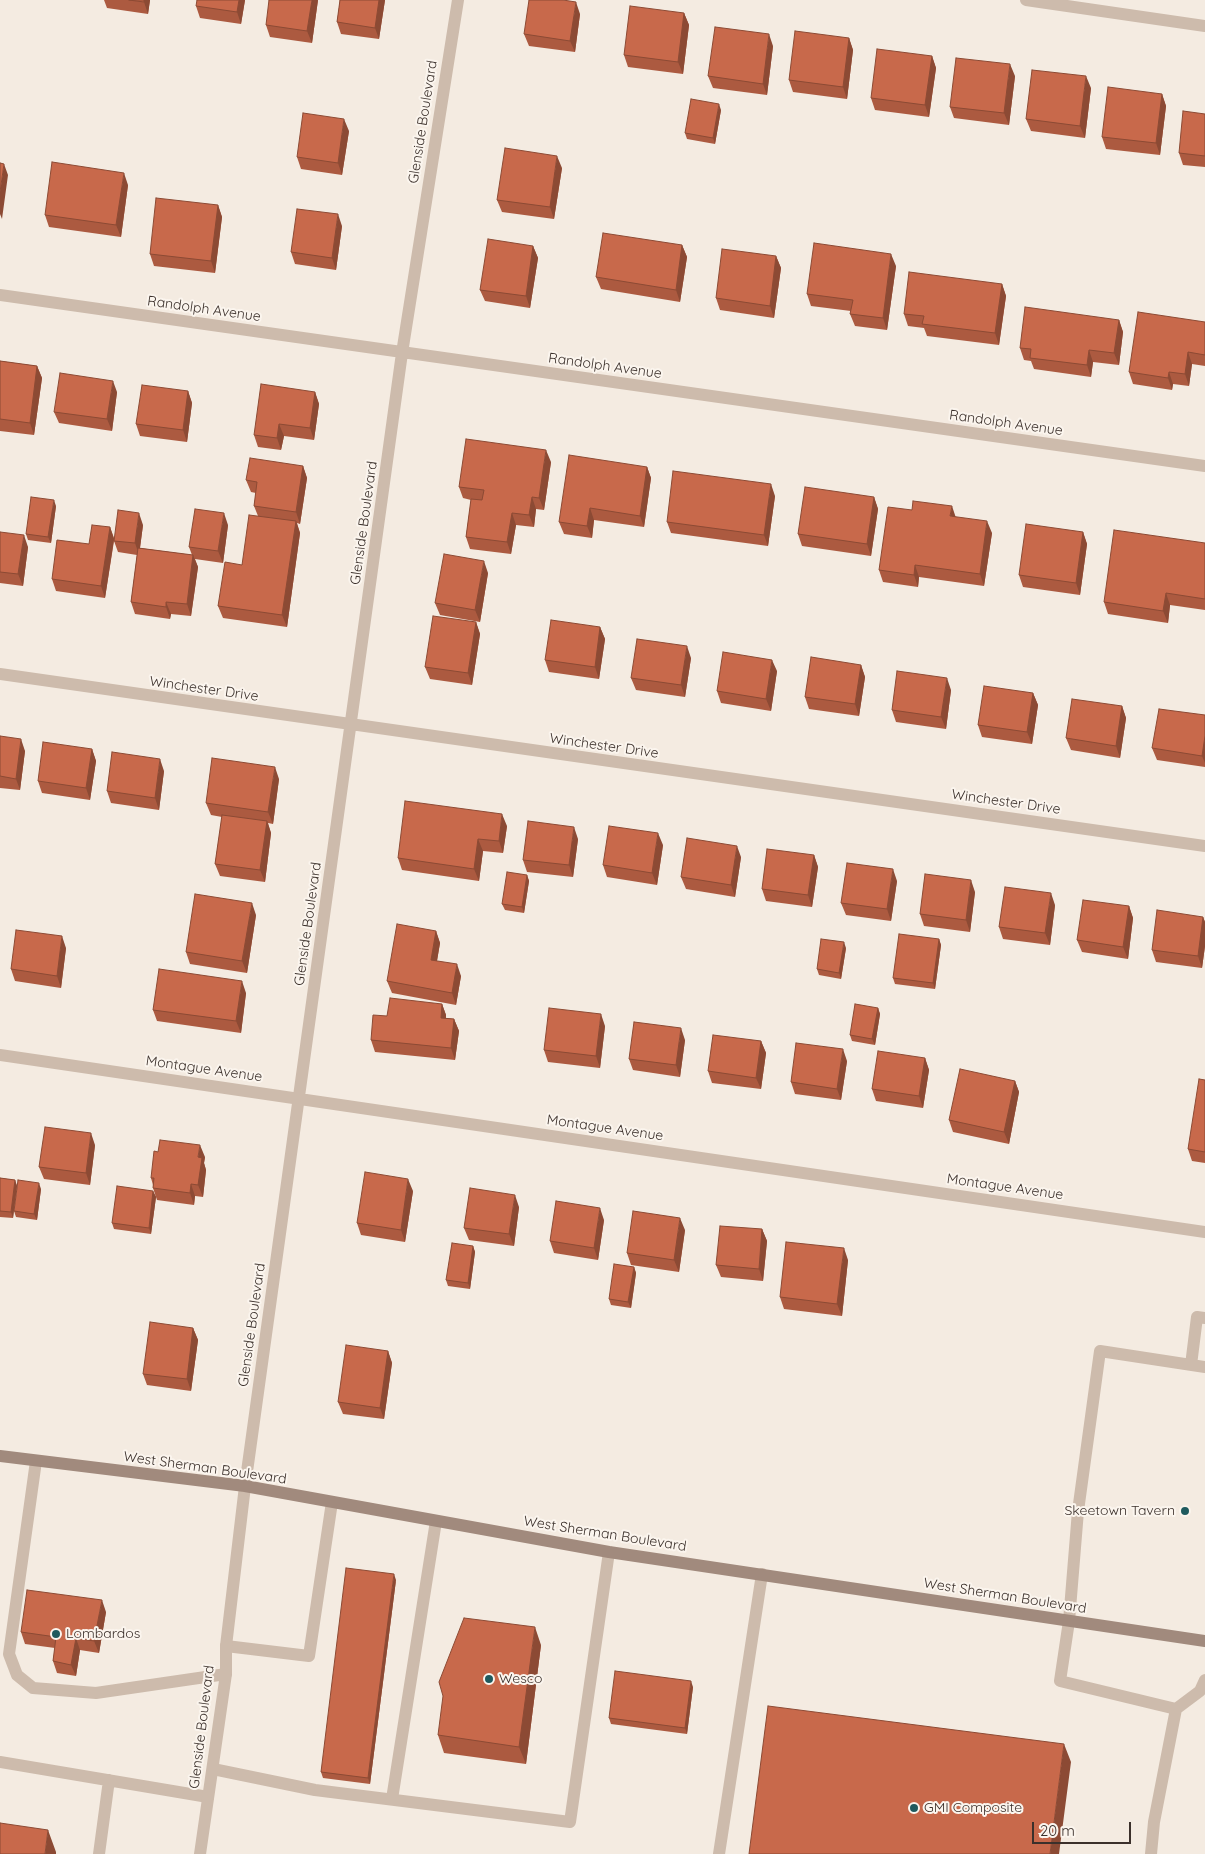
<!DOCTYPE html>
<html>
<head>
<meta charset="utf-8">
<style>
	body { margin:0 }
	#map { position:relative; width:1205px; height:1854px; overflow:hidden; background:#f4ebe1; font-family:Quicksand,sans-serif }
	canvas { display:block }
	.scale { position:absolute; left:1032px; top:1822px; width:99px; height:22px; box-sizing:border-box; border:2px solid #3b302b; border-top:0; padding-left:6px; font-size:15px; line-height:18px; white-space:nowrap; color:#3b302b; -webkit-text-stroke:4px #fbf5ee; paint-order:stroke }
</style>
</head>
<body>
<div id="map">
<canvas width="1205" height="1854"></canvas>
<div class="scale">20 m</div>
</div>
<script>
const g = document.querySelector('canvas').getContext('2d');
g.lineJoin = 'round';
function poly(rows) {
  const path = new Path2D();
  for (const r of rows) {
    path.moveTo(r[0], r[1]);
    for (let i = 2; i < r.length; i += 2) path.lineTo(r[i], r[i + 1]);
  }
  return path;
}
function trace(path, color, width, dash) {
  g.strokeStyle = color;
  g.lineWidth = width;
  g.lineCap = dash ? 'butt' : 'round';
  g.setLineDash(dash || []);
  g.stroke(path);
}
function fill(path, color) {
  g.fillStyle = color;
  g.fill(path, 'evenodd');
}
function label(font, color, halo, rows, align = 'center') {
  g.font = font + ' Quicksand,sans-serif';
  g.lineWidth = 4;
  g.setLineDash([]);
  g.textBaseline = 'middle';
  g.strokeStyle = halo;
  g.fillStyle = color;
  for (const [text, x, y, turn = 0] of rows) {
    g.save();
    g.translate(x, y);
    g.rotate((+turn || 0) * Math.PI / 180);
    g.textAlign = isNaN(turn) ? turn : align;
    if (halo) g.strokeText(text, 0, 0);
    g.fillText(text, 0, 0);
    g.restore();
  }
}
trace(poly([
	[1191,1365,1197,1317,1205,1318],
	[36,1461,9,1654,17,1675,33,1688,96,1693,226,1674],
	[226,1646,309,1656,332,1502],
	[1176,1709,1060,1681,1069,1621,1078,1511,1100,1351,1205,1367],
	[0,1762,208,1797],
	[213,1769,315,1790,570,1822,609,1552],
	[392,1799,436,1521],
	[99,1854,109,1780],
	[719,1854,762,1574],
	[1151,1854,1154,1822,1176,1709,1200,1691,1205,1680]
]), '#cdbbac', 12);
trace(poly([
	[1026,0,1205,26],
	[0,295,1205,466],
	[0,674,1205,846],
	[0,1055,1205,1232],
	[200,1854,226,1674,226,1646,245,1486,402,353,458,0]
]), '#cdbbac', 12);
trace(poly([
	[0,1456,245,1486,609,1552,1205,1641]
]), '#a18a7d', 12);
fill(poly([
	[104,0,150,0,148,14,107,8],
	[245,0,241,24,200,18,196,6],
	[318,0,312,43,270,37,266,25],
	[340,0,385,0,379,39,341,34,337,22],
	[684,13,689,25,683,74,628,67,624,55],
	[580,14,575,52,529,46,524,34],
	[849,38,853,50,847,99,793,92,789,80],
	[773,46,767,95,713,88,708,76],
	[932,56,936,68,929,117,875,110,871,98],
	[1015,76,1009,125,954,118,950,107],
	[1091,88,1085,138,1031,131,1026,119],
	[1162,94,1166,106,1160,155,1106,149,1102,137],
	[721,110,715,144,687,139,685,133],
	[1205,114,1205,167,1183,165,1179,153],
	[349,131,342,175,301,169,297,157],
	[562,168,554,219,502,212,497,200],
	[128,185,121,237,49,227,45,215],
	[218,205,222,217,215,273,154,266,150,254],
	[342,226,336,270,295,264,291,252],
	[682,245,687,257,680,302,601,289,596,277],
	[533,246,538,258,530,308,485,301,480,290],
	[776,256,781,268,774,318,720,310,716,298],
	[896,266,887,330,855,326,850,314,851,311,811,306,807,294],
	[1002,284,1006,296,999,345,927,336,924,328,908,326,904,314],
	[1119,320,1123,332,1119,365,1093,362,1091,377,1034,369,1031,361,1024,360,1020,348],
	[1205,322,1205,366,1192,364,1189,386,1173,384,1172,390,1133,384,1129,372],
	[0,361,37,366,42,378,34,435,0,431],
	[188,391,192,403,187,442,140,436,136,424],
	[117,392,112,431,59,423,54,412],
	[315,392,319,404,314,440,284,436,281,450,258,447,254,435],
	[551,462,544,510,536,509,534,527,516,525,511,554,470,549,466,537,471,500,463,498,459,487],
	[303,466,307,478,300,524,297,523,300,533,287,627,223,618,218,606,242,565,258,516,254,506,256,493,251,492,246,480],
	[647,467,651,478,644,527,594,520,592,538,564,534,559,522],
	[775,496,768,546,671,533,667,522],
	[874,497,878,509,871,556,802,546,798,534],
	[56,506,51,543,28,540,26,534],
	[955,517,992,533,984,586,919,577,918,587,883,582,879,570],
	[143,525,140,548,192,555,189,547,228,525,223,563,195,559,198,567,191,616,171,614,170,619,135,614,131,602,137,555,118,552,114,541,105,598,56,591,52,579,89,544,110,527,114,538],
	[0,532,28,547,23,586,0,583],
	[1083,532,1087,544,1080,595,1023,587,1019,575],
	[1205,543,1205,610,1170,605,1168,623,1108,614,1104,602],
	[488,573,480,622,440,615,435,603],
	[476,622,480,634,472,685,430,679,425,667],
	[600,627,605,639,599,679,549,672,545,660],
	[691,658,685,697,636,690,631,678],
	[861,665,865,677,859,716,809,709,805,697],
	[777,671,771,711,721,703,717,691],
	[951,690,946,729,896,722,892,710],
	[1033,693,1038,705,1032,744,982,737,978,725],
	[1122,706,1126,718,1120,758,1071,750,1066,738],
	[1205,715,1205,767,1157,760,1152,748],
	[0,736,25,751,20,790,0,788],
	[92,749,96,761,90,800,42,793,38,781],
	[164,771,159,810,111,803,107,791],
	[279,779,273,824,268,823,271,833,265,882,220,876,215,864,222,817,211,815,206,803],
	[507,826,503,853,483,851,479,881,402,870,398,858],
	[578,839,573,877,527,872,523,860],
	[663,845,657,885,607,877,603,865],
	[814,855,818,867,812,907,766,901,762,889],
	[741,857,735,897,686,889,681,877],
	[527,875,529,881,524,913,505,910,502,904],
	[897,881,891,921,846,915,841,903],
	[975,892,970,932,924,926,920,914],
	[1055,905,1050,945,1003,939,999,927],
	[1129,906,1133,918,1128,959,1082,952,1077,940],
	[256,915,247,973,190,964,186,952],
	[1203,917,1205,922,1205,946,1202,968,1156,962,1152,950],
	[436,931,440,943,437,961,461,976,456,1005,392,993,387,981],
	[939,939,941,945,935,989,895,984,893,978],
	[66,948,61,988,15,981,11,969],
	[846,948,841,979,819,975,817,969],
	[246,993,241,1033,157,1021,153,1010],
	[442,1004,446,1015,446,1018,454,1019,459,1031,455,1060,375,1052,371,1040,387,1016],
	[878,1008,880,1014,875,1045,852,1041,850,1035],
	[605,1026,600,1068,548,1062,544,1050],
	[685,1040,680,1077,633,1070,629,1059],
	[761,1041,766,1053,761,1089,712,1083,708,1071],
	[925,1058,929,1070,923,1108,876,1101,872,1089],
	[847,1061,841,1100,795,1094,791,1082],
	[1205,1080,1205,1163,1192,1161,1188,1149],
	[1015,1081,1019,1092,1009,1144,953,1132,949,1120],
	[95,1145,90,1185,44,1179,39,1167],
	[205,1157,204,1163,206,1170,203,1197,195,1196,194,1205,157,1200,153,1188,153,1185,151,1178],
	[0,1178,15,1180,17,1186,13,1218,0,1217],
	[41,1189,37,1220,16,1217,14,1211],
	[153,1191,156,1197,151,1234,114,1229,112,1223],
	[413,1191,405,1242,361,1235,357,1223],
	[519,1207,514,1246,469,1240,464,1228],
	[604,1220,598,1260,554,1253,550,1241],
	[762,1229,767,1241,763,1281,721,1277,716,1265],
	[685,1230,679,1272,631,1265,627,1253],
	[473,1246,475,1252,470,1289,448,1286,446,1280],
	[848,1260,842,1316,784,1309,780,1297],
	[634,1267,636,1273,631,1308,611,1305,609,1299],
	[193,1328,198,1340,191,1391,147,1385,143,1374],
	[388,1351,392,1363,384,1419,343,1414,338,1402],
	[396,1580,370,1784,323,1778,321,1772],
	[106,1612,99,1653,80,1650,76,1676,57,1673,53,1661,55,1648,25,1644,21,1632],
	[541,1645,526,1764,444,1753,438,1735],
	[693,1687,687,1734,611,1724,609,1718]
]), '#ac5a40');
fill(poly([
	[144,0,150,0,148,14,144,2],
	[239,0,245,0,241,24,237,12],
	[312,0,318,0,312,43,307,31],
	[379,0,385,0,379,39,375,28],
	[576,2,580,14,575,52,570,41],
	[684,13,689,25,683,74,678,62],
	[769,34,773,46,767,95,763,84],
	[849,38,853,50,847,99,843,87],
	[932,56,936,68,929,117,925,105],
	[1010,64,1015,76,1009,125,1004,113],
	[1086,76,1091,88,1085,138,1080,126],
	[1162,94,1166,106,1160,155,1156,143],
	[719,104,721,110,715,144,713,138],
	[344,119,349,131,342,175,338,163],
	[557,156,562,168,554,219,550,207],
	[4,164,8,175,2,219,0,214,0,192],
	[124,173,128,185,121,237,116,225],
	[218,205,222,217,215,273,211,261],
	[338,214,342,226,336,270,332,258],
	[682,245,687,257,680,302,676,290],
	[533,246,538,258,530,308,526,296],
	[891,254,896,266,887,330,883,318],
	[776,256,781,268,774,318,770,306],
	[1002,284,1006,296,999,345,995,333],
	[1119,320,1123,332,1119,365,1114,353],
	[1089,350,1093,362,1091,377,1087,365],
	[1188,352,1192,364,1189,386,1185,374],
	[37,366,42,378,34,435,30,423],
	[1169,372,1173,384,1172,390,1168,378],
	[113,381,117,392,112,431,107,419],
	[188,391,192,403,187,442,183,430],
	[315,392,319,404,314,440,310,428],
	[279,424,284,436,281,450,277,438],
	[546,450,551,462,544,510,539,498],
	[303,466,307,478,300,524,296,512],
	[647,467,651,478,644,527,640,516],
	[771,484,775,496,768,546,764,535],
	[532,497,536,509,534,527,529,515],
	[874,497,878,509,871,556,867,544],
	[54,500,56,506,51,543,48,537],
	[952,506,956,518,950,516],
	[590,508,594,520,592,538,587,526],
	[139,513,143,525,139,555,135,543],
	[224,513,228,525,223,563,218,551],
	[512,513,516,525,511,554,507,542],
	[296,521,300,533,287,627,282,615],
	[987,521,992,533,984,586,980,574],
	[110,527,114,539,105,598,101,586],
	[1083,532,1087,544,1080,595,1076,583],
	[24,535,28,547,23,586,18,574],
	[193,555,198,567,191,616,187,604],
	[484,561,488,573,480,622,475,610],
	[915,565,919,577,918,587,914,575],
	[1166,593,1170,605,1168,623,1163,611],
	[166,602,171,614,170,619,166,607],
	[476,622,480,634,472,685,468,673],
	[600,627,605,639,599,679,595,667],
	[687,646,691,658,685,697,681,685],
	[772,660,777,671,771,711,766,699],
	[861,665,865,677,859,716,855,704],
	[947,678,951,690,946,729,941,717],
	[1033,693,1038,705,1032,744,1027,732],
	[1122,706,1126,718,1120,758,1116,746],
	[1205,736,1205,763,1202,756],
	[21,739,25,751,20,790,16,779],
	[92,749,96,761,90,800,86,788],
	[160,759,164,771,159,810,155,798],
	[275,767,279,779,273,824,268,812],
	[502,814,507,826,503,853,499,841],
	[267,821,271,833,265,882,260,870],
	[574,827,578,839,573,877,569,865],
	[658,833,663,845,657,885,652,873],
	[478,839,483,851,479,881,474,869],
	[737,846,741,857,735,897,731,885],
	[814,855,818,867,812,907,808,895],
	[893,869,897,881,891,921,887,909],
	[527,875,529,881,524,913,522,907],
	[971,880,975,892,970,932,966,920],
	[1051,893,1055,905,1050,945,1045,933],
	[252,903,256,915,247,973,242,961],
	[1129,906,1133,918,1128,959,1123,947],
	[1203,917,1205,922,1205,946,1202,968,1198,956],
	[436,931,440,943,435,972,431,960],
	[62,936,66,948,61,988,57,976],
	[939,939,941,945,935,989,933,983],
	[844,942,846,948,841,979,839,973],
	[457,964,461,976,456,1005,452,993],
	[242,981,246,993,241,1033,236,1021],
	[442,1004,446,1015,445,1030,441,1018],
	[878,1008,880,1014,875,1045,872,1039],
	[601,1014,605,1026,600,1068,596,1056],
	[454,1019,459,1031,455,1060,451,1048],
	[681,1028,685,1040,680,1077,676,1065],
	[761,1041,766,1053,761,1089,756,1078],
	[843,1049,847,1061,841,1100,837,1089],
	[925,1058,929,1070,923,1108,919,1096],
	[1015,1081,1019,1092,1009,1144,1004,1132],
	[91,1133,95,1145,90,1185,86,1173],
	[200,1145,205,1157,204,1163,206,1170,203,1197,198,1185,198,1157],
	[408,1179,413,1191,405,1242,401,1230],
	[15,1180,17,1186,13,1218,11,1212],
	[39,1183,41,1189,37,1220,34,1214],
	[191,1184,195,1196,194,1205,190,1193],
	[153,1191,156,1197,151,1234,149,1228],
	[515,1195,519,1207,514,1246,509,1234],
	[600,1208,604,1220,598,1260,594,1248],
	[680,1218,685,1230,679,1272,674,1260],
	[762,1229,767,1241,763,1281,759,1269],
	[473,1246,475,1252,470,1289,468,1283],
	[844,1248,848,1260,842,1316,837,1304],
	[634,1267,636,1273,631,1308,628,1302],
	[193,1328,198,1340,191,1391,187,1379],
	[388,1351,392,1363,384,1419,380,1408],
	[394,1574,396,1580,370,1784,368,1778],
	[102,1600,106,1612,99,1653,94,1641],
	[535,1627,541,1645,526,1764,519,1747],
	[76,1638,80,1650,76,1676,71,1665],
	[691,1681,693,1687,687,1734,685,1728],
	[1064,1744,1071,1762,1059,1854,1050,1854],
	[48,1830,56,1852,56,1854,45,1854]
]), '#8c4a34');
const building = poly([
	[129,0,144,0,144,2,129,0],
	[197,0,239,0,237,12,196,6,197,0],
	[269,0,312,0,307,31,266,25,269,0],
	[340,0,379,0,375,28,337,22,340,0],
	[529,0,563,0,576,2,570,41,524,34,529,0],
	[630,6,684,13,678,62,624,55,630,6],
	[715,27,769,34,763,84,708,76,715,27],
	[795,31,849,38,843,87,789,80,795,31],
	[877,49,932,56,925,105,871,98,877,49],
	[956,58,1010,64,1004,113,950,107,956,58],
	[1032,70,1086,76,1080,126,1026,119,1032,70],
	[1108,87,1162,94,1156,143,1102,137,1108,87],
	[691,99,719,104,713,138,685,133,691,99],
	[1183,111,1205,114,1205,156,1179,153,1183,111],
	[303,113,344,119,338,163,297,157,303,113],
	[505,148,557,156,550,207,497,200,505,148],
	[52,162,124,173,116,225,45,215,52,162],
	[0,163,4,164,0,192,0,163],
	[156,198,218,205,211,261,150,254,156,198],
	[297,209,338,214,332,258,291,252,297,209],
	[603,233,682,245,676,290,596,277,603,233],
	[488,239,533,246,526,296,480,290,488,239],
	[814,243,891,254,883,318,850,314,853,300,807,294,814,243],
	[722,249,776,256,770,306,716,298,722,249],
	[909,272,1002,284,995,333,922,324,924,316,904,314,909,272],
	[1025,307,1119,320,1114,353,1089,350,1087,365,1030,358,1031,349,1020,348,1025,307],
	[1138,312,1205,322,1205,355,1188,352,1185,374,1169,372,1168,378,1129,372,1138,312],
	[0,361,37,366,30,423,0,419,0,361],
	[60,373,113,381,107,419,54,412,60,373],
	[261,384,315,392,310,428,279,424,277,438,254,435,261,384],
	[142,385,188,391,183,430,136,424,142,385],
	[466,439,546,450,539,498,532,497,529,515,512,513,507,542,466,537,471,499,482,500,484,490,459,487,466,439],
	[569,455,647,467,640,516,590,508,587,526,559,522,569,455],
	[250,458,303,466,296,512,254,506,257,482,246,480,250,458],
	[673,471,771,484,764,535,667,522,673,471],
	[805,487,874,497,867,544,798,534,805,487],
	[31,497,54,500,48,537,26,534,31,497],
	[913,501,952,506,950,516,987,521,980,574,915,565,914,575,879,570,888,507,912,510,913,501],
	[195,509,224,513,218,551,189,547,195,509],
	[118,510,139,513,135,543,114,541,118,510],
	[249,515,296,521,282,615,218,606,225,562,242,565,249,515],
	[1026,524,1083,532,1076,583,1019,575,1026,524],
	[92,525,110,527,101,586,52,579,57,540,89,544,92,525],
	[1114,530,1205,543,1205,599,1166,593,1163,611,1104,602,1114,530],
	[0,532,24,535,18,574,0,572,0,532],
	[138,548,193,555,187,604,166,602,166,607,131,602,138,548],
	[444,554,484,561,475,610,435,603,444,554],
	[433,616,476,622,468,673,425,667,433,616],
	[551,620,600,627,595,667,545,660,551,620],
	[637,639,687,646,681,685,631,678,637,639],
	[723,652,772,660,766,699,717,691,723,652],
	[811,657,861,665,855,704,805,697,811,657],
	[897,671,947,678,941,717,892,710,897,671],
	[984,686,1033,693,1027,732,978,725,984,686],
	[1072,699,1122,706,1116,746,1066,738,1072,699],
	[1159,709,1205,715,1205,736,1202,756,1152,748,1159,709],
	[0,736,21,739,16,779,0,776,0,736],
	[43,742,92,749,86,788,38,781,43,742],
	[112,752,160,759,155,798,107,791,112,752],
	[212,758,275,767,268,812,206,803,212,758],
	[405,801,502,814,499,841,478,839,474,869,398,858,405,801],
	[222,815,267,821,260,870,215,864,222,815],
	[528,821,574,827,569,865,523,860,528,821],
	[609,826,658,833,652,873,603,865,609,826],
	[687,838,737,846,731,885,681,877,687,838],
	[767,849,814,855,808,895,762,889,767,849],
	[847,863,893,869,887,909,841,903,847,863],
	[507,872,527,875,522,907,502,904,507,872],
	[925,874,971,880,966,920,920,914,925,874],
	[1005,887,1051,893,1045,933,999,927,1005,887],
	[195,894,252,903,242,961,186,952,195,894],
	[1083,900,1129,906,1123,947,1077,940,1083,900],
	[1157,910,1203,917,1198,956,1152,950,1157,910],
	[397,924,436,931,431,960,457,964,452,993,387,981,397,924],
	[16,930,62,936,57,976,11,969,16,930],
	[899,934,939,939,933,983,893,978,899,934],
	[821,939,844,942,839,973,817,969,821,939],
	[159,969,242,981,236,1021,153,1010,159,969],
	[390,998,442,1004,441,1018,454,1019,451,1048,371,1040,373,1015,387,1016,390,998],
	[855,1004,878,1008,872,1039,850,1035,855,1004],
	[549,1008,601,1014,596,1056,544,1050,549,1008],
	[634,1022,681,1028,676,1065,629,1059,634,1022],
	[713,1035,761,1041,756,1078,708,1071,713,1035],
	[796,1043,843,1049,837,1089,791,1082,796,1043],
	[878,1051,925,1058,919,1096,872,1089,878,1051],
	[960,1069,1015,1081,1004,1132,949,1120,960,1069],
	[1199,1079,1205,1080,1205,1152,1188,1149,1199,1079],
	[45,1127,91,1133,86,1173,39,1167,45,1127],
	[160,1140,200,1145,198,1157,202,1158,198,1185,191,1184,190,1193,153,1188,154,1178,151,1178,154,1151,158,1152,160,1140],
	[365,1172,408,1179,401,1230,357,1223,365,1172],
	[0,1178,15,1180,11,1212,0,1211,0,1178],
	[18,1180,39,1183,34,1214,14,1211,18,1180],
	[117,1186,153,1191,149,1228,112,1223,117,1186],
	[470,1188,515,1195,509,1234,464,1228,470,1188],
	[556,1201,600,1208,594,1248,550,1241,556,1201],
	[633,1211,680,1218,674,1260,627,1253,633,1211],
	[720,1226,762,1229,759,1269,716,1265,720,1226],
	[786,1242,844,1248,837,1304,780,1297,786,1242],
	[452,1243,473,1246,468,1283,446,1280,452,1243],
	[614,1264,634,1267,628,1302,609,1299,614,1264],
	[150,1322,193,1328,187,1379,143,1374,150,1322],
	[346,1345,388,1351,380,1408,338,1402,346,1345],
	[346,1568,394,1574,368,1778,321,1772,346,1568],
	[27,1590,102,1600,94,1641,76,1638,71,1665,53,1661,56,1637,21,1632,27,1590],
	[464,1618,535,1627,519,1747,438,1735,443,1696,439,1682,464,1618],
	[615,1671,691,1681,685,1728,609,1718,615,1671],
	[768,1706,1064,1744,1050,1854,749,1854,768,1706],
	[0,1823,48,1830,45,1854,0,1854,0,1823]
]);
fill(building, '#c8694b');
trace(building, '#8c4a34', 1);
for (const [x, y, r, color] of [
	[1185,1511,5,"#1f5a5e"],
	[56,1634,5,"#1f5a5e"],
	[489,1679,5,"#1f5a5e"],
	[914,1808,5,"#1f5a5e"]
]) {
  const dot = new Path2D();
  dot.arc(x, y, r, 0, 2 * Math.PI);
  g.fillStyle = color;
  g.fill(dot);
  trace(dot, '#fbf5ee', 2);
}
label('14px', '#3b302b', '#fbf5ee', [
	["Glenside Boulevard",423,122,-81],
	["Randolph Avenue",204,309,8],
	["Randolph Avenue",605,366,8],
	["Randolph Avenue",1006,423,8],
	["Glenside Boulevard",364,523,-82],
	["Winchester Drive",204,689,8],
	["Winchester Drive",604,746,8],
	["Winchester Drive",1006,802,8],
	["Glenside Boulevard",308,924,-82],
	["Montague Avenue",204,1069,8],
	["Montague Avenue",605,1128,8],
	["Montague Avenue",1005,1187,8],
	["Glenside Boulevard",252,1325,-82],
	["West Sherman Boulevard",205,1468,8],
	["West Sherman Boulevard",605,1534,9],
	["West Sherman Boulevard",1005,1596,9],
	["Glenside Boulevard",202,1727,-83]
]);
label('14px', '#3b302b', '#fbf5ee', [
	["Skeetown Tavern",1175,1511,"right"],
	["Lombardos",66,1634],
	["Wesco",499,1679],
	["GMI Composite",924,1808]
], 'left');
</script>
</body>
</html>
